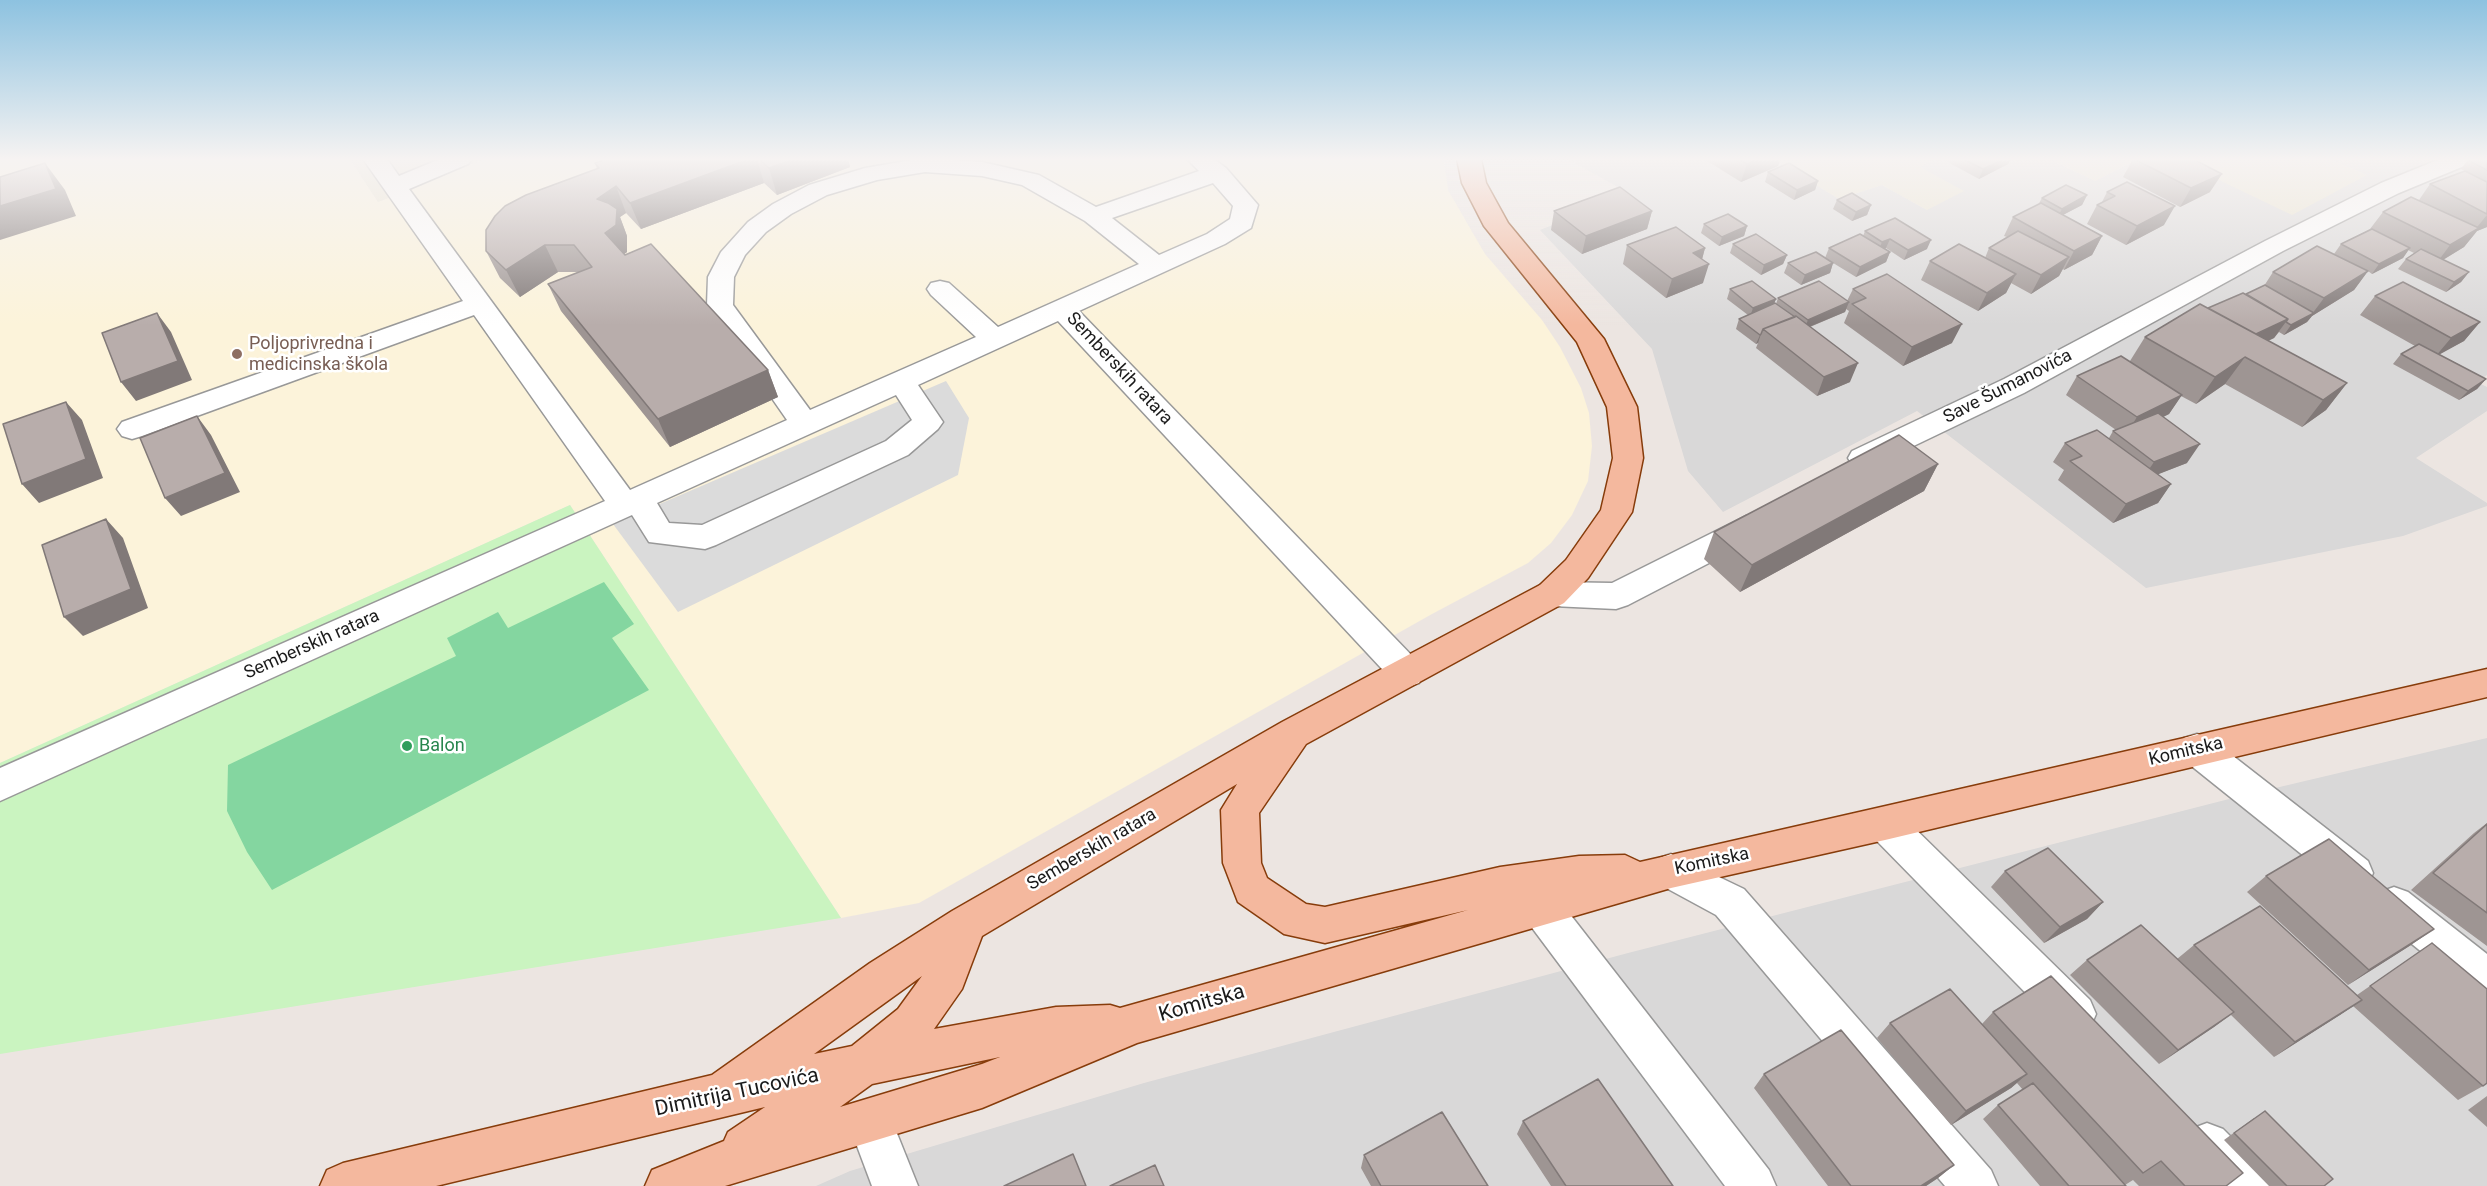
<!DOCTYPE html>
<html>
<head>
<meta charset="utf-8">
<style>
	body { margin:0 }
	canvas { display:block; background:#ece5e1 }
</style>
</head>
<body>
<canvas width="2487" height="1186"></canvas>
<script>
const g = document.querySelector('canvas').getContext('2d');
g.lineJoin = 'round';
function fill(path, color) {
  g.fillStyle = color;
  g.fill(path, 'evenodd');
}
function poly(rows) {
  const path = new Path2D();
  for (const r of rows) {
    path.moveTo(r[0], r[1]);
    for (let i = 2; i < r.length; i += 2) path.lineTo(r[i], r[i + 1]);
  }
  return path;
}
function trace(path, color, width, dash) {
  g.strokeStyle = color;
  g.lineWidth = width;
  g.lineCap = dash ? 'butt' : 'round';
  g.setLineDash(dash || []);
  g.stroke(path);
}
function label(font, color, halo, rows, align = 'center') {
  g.font = font + ' Roboto,sans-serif';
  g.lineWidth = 5;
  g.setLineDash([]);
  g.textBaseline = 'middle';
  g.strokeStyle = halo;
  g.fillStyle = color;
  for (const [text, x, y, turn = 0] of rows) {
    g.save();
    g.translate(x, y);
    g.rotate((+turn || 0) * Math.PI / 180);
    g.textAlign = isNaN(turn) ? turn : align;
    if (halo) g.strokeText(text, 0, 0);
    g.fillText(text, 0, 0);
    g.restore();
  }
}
fill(poly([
	[1568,159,1773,159,1839,199,1882,185,1927,210,1919,167,1934,159,2049,159,2095,181,2138,159,2366,175,2330,159,2487,159,2487,375,2477,382,2487,387,2487,411,2416,458,2487,503,2487,506,2403,536,2146,588,1917,411,1723,512,1688,471,1652,349,1540,230,1630,194],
	[2487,738,2487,1186,816,1186,850,1171,1144,1083,1628,953,2233,798]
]), '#d9d8d8');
fill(poly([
	[0,159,350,159,378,202,484,159,1444,159,1448,190,1485,254,1542,320,1560,347,1581,388,1589,413,1592,446,1588,481,1572,515,1551,543,1528,563,1432,614,919,903,841,918,570,505,0,763]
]), '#fcf3da');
fill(poly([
	[350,159,484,159,378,202],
	[1773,159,1934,159,1920,167,1964,191,1927,210,1882,185,1839,199],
	[2049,159,2138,159,2095,181],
	[2175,159,2330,159,2367,175,2292,215]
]), '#eae4cd');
fill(poly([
	[570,505,841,918,0,1054,0,763]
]), '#caf4c0');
fill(poly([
	[604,582,634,624,612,638,649,690,272,890,247,852,227,811,228,765,456,656,447,638,498,612,508,628]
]), '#84d6a0');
fill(poly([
	[946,381,969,418,958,475,678,612,613,524]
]), '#dbdbdb');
const minor = poly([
	[363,159,387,159,399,176,440,159,472,159,468,164,409,189,630,490,787,420,707,305,708,277,721,252,748,222,773,204,809,185,865,168,918,159,941,159,982,162,1039,175,1096,207,1199,171,1187,159,1214,159,1226,168,1258,205,1251,228,1225,244,1079,311,1419,663,1424,673,1419,683,1407,687,1395,683,1058,321,918,385,943,422,938,429,908,455,716,545,705,549,649,542,632,515,0,801,0,768,605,501,474,315,142,436,132,439,122,436,117,429,122,422,463,301,363,159],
	[925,172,982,176,1022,185,1085,221,1139,264,998,327,949,283,940,281,931,283,927,289,931,295,976,337,810,410,733,305,734,277,745,255,766,232,791,214,827,195,877,180,925,172],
	[1213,183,1233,206,1230,219,1207,234,1159,255,1112,218,1213,183],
	[896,395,912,420,886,441,702,525,669,523,657,503,896,395],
	[2440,159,2473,159,2469,164,2399,193,2283,251,2024,393,1874,465,1863,468,1852,465,1848,458,1852,451,2004,379,2265,241,2381,183,2440,159],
	[1746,516,1757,519,1762,527,1757,535,1709,563,1628,605,1616,609,1552,606,1540,603,1535,594,1540,585,1552,582,1612,583,1746,516],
	[2197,734,2210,738,2368,861,2373,873,2368,885,2354,890,2340,885,2184,760,2179,749,2184,738,2197,734],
	[1885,808,1898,812,2090,1000,2096,1014,2090,1028,2075,1034,2060,1028,1872,836,1866,824,1872,812,1885,808],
	[1671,854,1744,889,1991,1170,1998,1186,1945,1186,1716,915,1657,883,1652,871,1657,859,1671,854],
	[2394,887,2408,892,2487,954,2487,998,2472,993,2380,918,2374,905,2380,892,2394,887],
	[1541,890,1555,895,1769,1170,1776,1186,1725,1186,1527,921,1521,908,1527,895,1541,890],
	[870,1100,886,1106,918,1186,872,1186,848,1122,854,1106,870,1100],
	[2207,1123,2223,1129,2264,1170,2271,1186,2216,1186,2191,1161,2185,1145,2191,1129,2207,1123]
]);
const major = poly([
	[1457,159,1481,159,1486,183,1508,223,1604,339,1637,407,1643,458,1632,512,1588,578,1564,603,1306,744,1259,813,1261,863,1267,878,1306,904,1325,907,1500,867,1579,856,1625,855,1640,862,2487,669,2487,697,1885,840,1671,888,1137,1043,982,1108,725,1186,645,1186,652,1170,724,1141,728,1132,765,1107,436,1186,320,1186,327,1170,343,1163,712,1075,870,963,952,911,1282,722,1540,585,1566,560,1601,510,1613,458,1607,407,1577,342,1484,226,1462,183,1457,159],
	[1237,784,1221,810,1223,863,1238,902,1284,934,1325,943,1468,910,1120,1008,1110,1005,1056,1007,934,1029,962,989,982,936,1237,784],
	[922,976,898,1009,852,1046,814,1054,922,976],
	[1000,1057,982,1064,840,1107,872,1084,1000,1057]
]);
trace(minor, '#989898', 3);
trace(major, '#873c0b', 3);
fill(minor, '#fff');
fill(major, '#f4b89e');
fill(poly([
	[607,159,848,159,850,167,777,195,764,183,641,229,626,213,620,217,627,236,627,252,624,254,768,370,778,397,670,447,561,311,548,284,580,272,558,272,520,297,500,278,486,251,597,169,595,163],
	[1704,159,1780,159,1778,166,1741,182],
	[1944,159,2011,159,2008,164,1979,179,1944,160],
	[2133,159,2193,159,2210,192,2180,207,2123,177],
	[2487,159,2487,227,2477,231,2464,247,2443,260,2469,272,2461,282,2446,292,2398,269,2406,259,2414,253,2408,250,2403,258,2372,274,2368,271,2354,290,2312,316,2307,322,2284,335,2279,332,2274,338,2268,341,2347,383,2326,410,2302,427,2225,384,2196,404,2181,396,2169,414,2163,417,2187,463,2158,474,2171,484,2158,503,2113,523,2058,480,2064,470,2053,462,2065,443,2109,438,2113,431,2116,430,2066,395,2077,376,2130,361,2145,337,2208,308,2246,294,2264,286,2273,272,2363,269,2334,254,2341,244,2370,229,2383,212,2419,200,2430,184,2465,171,2461,169,2468,160],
	[1768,172,1818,181,1815,190,1794,200,1765,182],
	[2107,192,2164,225,2126,245,2087,224,2097,205,2101,204],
	[2087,195,2082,205,2063,215,2102,236,2092,255,2064,270,2063,269,2059,276,2031,294,2011,283,2006,293,1978,311,1921,280,1930,261,1985,258,1989,248,2007,237,2004,236,2013,217,2038,205,2042,198],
	[1837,200,1871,205,1867,215,1852,221,1833,209],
	[1554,211,1652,211,1647,229,1582,254,1551,230],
	[1704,224,1747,226,1744,236,1719,246,1701,233],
	[1865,231,1927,249,1904,260,1886,248,1885,249,1890,252,1886,262,1856,277,1825,258,1829,248,1863,236],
	[1733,244,1787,255,1783,264,1761,275,1730,253],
	[1627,245,1705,248,1702,259,1703,283,1666,298,1623,264],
	[1788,263,1833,263,1830,273,1801,285,1784,273],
	[1730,289,1776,299,1774,304,1776,304,1778,298,1847,301,1853,289,1952,343,1903,366,1844,323,1849,311,1846,309,1845,312,1810,327,1850,382,1817,396,1756,348,1758,343,1756,344,1736,329,1739,319,1748,315,1727,299],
	[2375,296,2480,322,2464,341,2439,354,2486,379,2477,389,2459,400,2393,364,2401,354,2415,346,2360,315],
	[1938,464,1924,491,1740,592,1704,559,1714,532],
	[2487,823,2487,946,2411,890,2474,833],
	[2005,871,2103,902,2087,919,2044,943,1991,887],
	[2266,876,2411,945,2348,985,2247,892],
	[2432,943,2483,1086,2458,1100,2353,1006,2274,1057,2231,1015,2214,1027,2159,1064,2070,975,2087,960,2177,959,2194,945,2357,995],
	[1993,1012,2226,1186,2139,1186,2133,1180,2125,1185,2126,1186,2040,1186,1983,1119,1998,1105,2023,1090,2017,1083,2011,1088,1951,1125,1877,1038,1890,1023,1982,1024],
	[1764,1074,1954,1165,1938,1178,1926,1186,1828,1186,1754,1088],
	[2487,1096,2487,1127,2468,1110],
	[2254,1118,2324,1186,2269,1186,2224,1140],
	[1523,1121,1673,1186,1551,1186,1517,1134],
	[1364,1155,1488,1186,1371,1186,1361,1168]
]), '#9e9593');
fill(poly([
	[749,159,757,159,764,183,641,229,630,203],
	[794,159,848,159,850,167,777,195,769,168],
	[1758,159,1780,159,1778,166,1741,182,1747,164],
	[2004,159,2011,159,2008,164,1979,179,1983,169],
	[45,163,65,190,76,216,0,240,0,206],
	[2222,174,2210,192,2180,207,2191,188],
	[1818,181,1815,190,1794,200,1797,190],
	[616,186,626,213,620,217,627,236,627,252,616,260,605,233,597,199],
	[2087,195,2082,205,2057,218,2062,209],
	[1871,205,1867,215,1852,221,1856,212],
	[2175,206,2164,225,2126,245,2137,226],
	[1652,211,1647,229,1582,254,1586,236],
	[2487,215,2487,227,2477,231,2464,247,2436,264,2450,245,2473,232],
	[1747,226,1744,236,1719,246,1722,237],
	[2102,236,2092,255,2064,270,2074,251],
	[1890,239,1886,248,1878,252,1882,242],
	[1931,240,1927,249,1904,260,1908,250],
	[545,245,558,272,520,297,506,270],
	[1705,248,1700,267,1693,253],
	[2410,248,2403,258,2372,274,2379,264],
	[1890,252,1886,262,1856,277,1860,267],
	[1787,255,1783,264,1761,275,1764,265],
	[2069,257,2059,276,2031,294,2041,275],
	[1833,263,1830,273,1801,285,1805,275],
	[1709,264,1703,283,1666,298,1672,279],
	[2368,271,2354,290,2312,316,2307,322,2284,335,2291,325,2312,314,2324,298],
	[2469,272,2461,282,2446,292,2454,282],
	[2016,274,2006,293,1978,311,1987,293],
	[1776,299,1772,308,1750,317,1753,308],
	[1849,302,1845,312,1804,329,1808,320],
	[157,313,171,332,192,380,136,401,121,382],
	[2288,319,2274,338,2240,354,2253,336],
	[2480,322,2464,341,2435,357,2451,338],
	[1962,324,1952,343,1903,366,1912,347],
	[1761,334,1758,343,1756,344,1760,335],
	[2245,357,2225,384,2196,404,2215,377],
	[1858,363,1850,382,1817,396,1824,377],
	[768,370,778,397,670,447,658,419],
	[2486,379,2477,389,2459,400,2468,391],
	[2347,383,2326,410,2302,427,2323,400],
	[2182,395,2169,414,2125,436,2137,417],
	[66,402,82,420,103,478,39,503,22,484],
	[197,416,211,435,240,492,181,516,165,498],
	[2200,444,2187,463,2141,481,2154,462],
	[1938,464,1924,491,1740,592,1752,565],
	[2171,484,2158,503,2113,523,2126,504],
	[106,519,123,538,148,608,83,636,64,617],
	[2103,902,2087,919,2044,943,2060,927],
	[2434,929,2411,945,2348,985,2369,970],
	[2362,1000,2340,1015,2274,1057,2295,1042],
	[2234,1012,2214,1027,2159,1064,2178,1050],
	[2027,1074,2011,1088,1951,1125,1966,1111],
	[1954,1165,1938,1178,1926,1186,1921,1186]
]), '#817978');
const building = poly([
	[607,159,749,159,630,203,616,186,597,199,608,203,617,209,616,225,605,233,625,255,651,244,768,370,658,419,548,284,592,267,574,245,545,245,506,270,486,251,486,230,495,216,505,206,526,195,599,168,595,163,607,159],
	[759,159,794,159,769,168,759,159],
	[1739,159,1758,159,1747,164,1739,159],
	[1963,159,2004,159,1983,169,1963,159],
	[2134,159,2193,159,2222,174,2191,188,2134,159],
	[2471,159,2487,159,2487,170,2468,160,2471,159],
	[45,163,56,189,0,206,0,177,45,163],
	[1789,163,1818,181,1797,190,1768,172,1789,163],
	[2465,171,2487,182,2487,214,2430,184,2465,171],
	[2127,182,2175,206,2137,226,2097,205,2115,196,2107,192,2127,182],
	[2066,185,2087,195,2062,209,2042,198,2066,185],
	[1620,187,1652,211,1586,236,1554,211,1620,187],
	[1852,193,1871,205,1856,212,1837,200,1852,193],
	[2411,197,2479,228,2450,245,2383,212,2411,197],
	[2041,203,2102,236,2074,251,2013,217,2041,203],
	[1728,214,1747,226,1722,237,1704,224,1728,214],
	[1895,218,1931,240,1908,250,1890,239,1882,242,1865,231,1895,218],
	[1676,227,1705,248,1693,253,1709,264,1672,279,1627,245,1676,227],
	[2372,229,2410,248,2379,264,2341,244,2372,229],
	[2018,231,2069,257,2041,275,1989,248,2018,231],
	[1756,234,1787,255,1764,265,1733,244,1756,234],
	[1860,234,1890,252,1860,267,1829,248,1860,234],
	[1959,244,2016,274,1987,293,1930,261,1959,244],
	[2317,246,2368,271,2324,298,2273,272,2317,246],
	[2421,249,2469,272,2454,282,2406,259,2421,249],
	[1816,252,1833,263,1805,275,1788,263,1816,252],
	[1887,274,1962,324,1912,347,1852,304,1866,298,1853,289,1887,274],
	[1752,281,1776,299,1753,308,1730,289,1752,281],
	[1819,281,1849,302,1808,320,1778,298,1819,281],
	[2403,282,2480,322,2451,338,2375,296,2403,282],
	[2265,285,2314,313,2291,325,2286,322,2288,319,2246,294,2265,285],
	[2243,293,2288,319,2256,334,2208,308,2243,293],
	[1775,303,1795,317,1763,329,1761,334,1760,335,1739,319,1775,303],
	[2200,304,2347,383,2323,400,2245,357,2215,377,2145,337,2200,304],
	[157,313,178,361,121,382,102,333,157,313],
	[1796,316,1858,363,1824,377,1763,329,1796,316],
	[2419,344,2486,379,2468,391,2401,354,2419,344],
	[2121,356,2182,395,2137,417,2077,376,2121,356],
	[66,402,86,459,22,484,3,424,66,402],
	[2158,413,2200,444,2154,462,2113,431,2158,413],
	[197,416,225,473,165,498,140,438,197,416],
	[2097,430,2171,484,2126,504,2070,461,2082,456,2065,443,2097,430],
	[1899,435,1938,464,1752,565,1714,532,1899,435],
	[106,519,131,589,64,617,42,545,106,519],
	[2487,824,2487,913,2433,873,2487,824],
	[2329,839,2434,929,2369,970,2266,876,2329,839],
	[2048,848,2103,902,2060,927,2005,871,2048,848],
	[2260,906,2362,1000,2295,1042,2194,945,2260,906],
	[2141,925,2234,1012,2178,1050,2087,960,2141,925],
	[2432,943,2487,989,2487,1083,2483,1086,2370,986,2432,943],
	[2051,976,2243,1173,2226,1186,2185,1186,2161,1161,2143,1173,1993,1012,2051,976],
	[1950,989,2027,1074,1966,1111,1890,1023,1950,989],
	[1841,1030,1954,1165,1921,1186,1851,1186,1764,1074,1841,1030],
	[1598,1079,1673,1186,1566,1186,1523,1121,1598,1079],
	[2033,1083,2126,1186,2069,1186,1998,1105,2033,1083],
	[2265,1111,2333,1179,2324,1186,2287,1186,2234,1133,2265,1111],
	[1442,1112,1488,1186,1381,1186,1364,1155,1442,1112],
	[1073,1154,1086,1186,1004,1186,1073,1154],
	[1155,1165,1164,1186,1110,1186,1155,1165]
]);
fill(building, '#b8adab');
trace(building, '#817978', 1.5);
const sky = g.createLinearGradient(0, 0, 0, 325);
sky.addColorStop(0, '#8dc2e0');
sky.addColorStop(0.49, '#f6f3f2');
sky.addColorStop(1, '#f6f3f200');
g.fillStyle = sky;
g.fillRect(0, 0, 2487, 325);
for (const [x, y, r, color] of [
	[237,354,6,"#8d6e63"],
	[407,746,6,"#2e9e5b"]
]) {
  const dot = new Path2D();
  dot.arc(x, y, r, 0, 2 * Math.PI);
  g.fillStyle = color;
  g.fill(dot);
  trace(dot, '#fff', 2);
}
label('18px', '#785e54', '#fff', [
	["Poljoprivredna i",249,344],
	["medicinska škola",249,365]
], 'left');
label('18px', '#1b1b1b', '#fff', [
	["Semberskih ratara",1119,369,47],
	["Save Šumanovića",2008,387,-27],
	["Semberskih ratara",312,645,-24],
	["Komitska",2186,752,-13],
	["Semberskih ratara",1092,850,-30],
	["Komitska",1712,862,-12]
]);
label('18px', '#27864d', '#fff', [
	["Balon",419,746]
], 'left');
label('21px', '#1b1b1b', '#fff', [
	["Komitska",1202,1004,-16],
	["Dimitrija Tucovića",737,1093,-12]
]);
</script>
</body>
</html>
